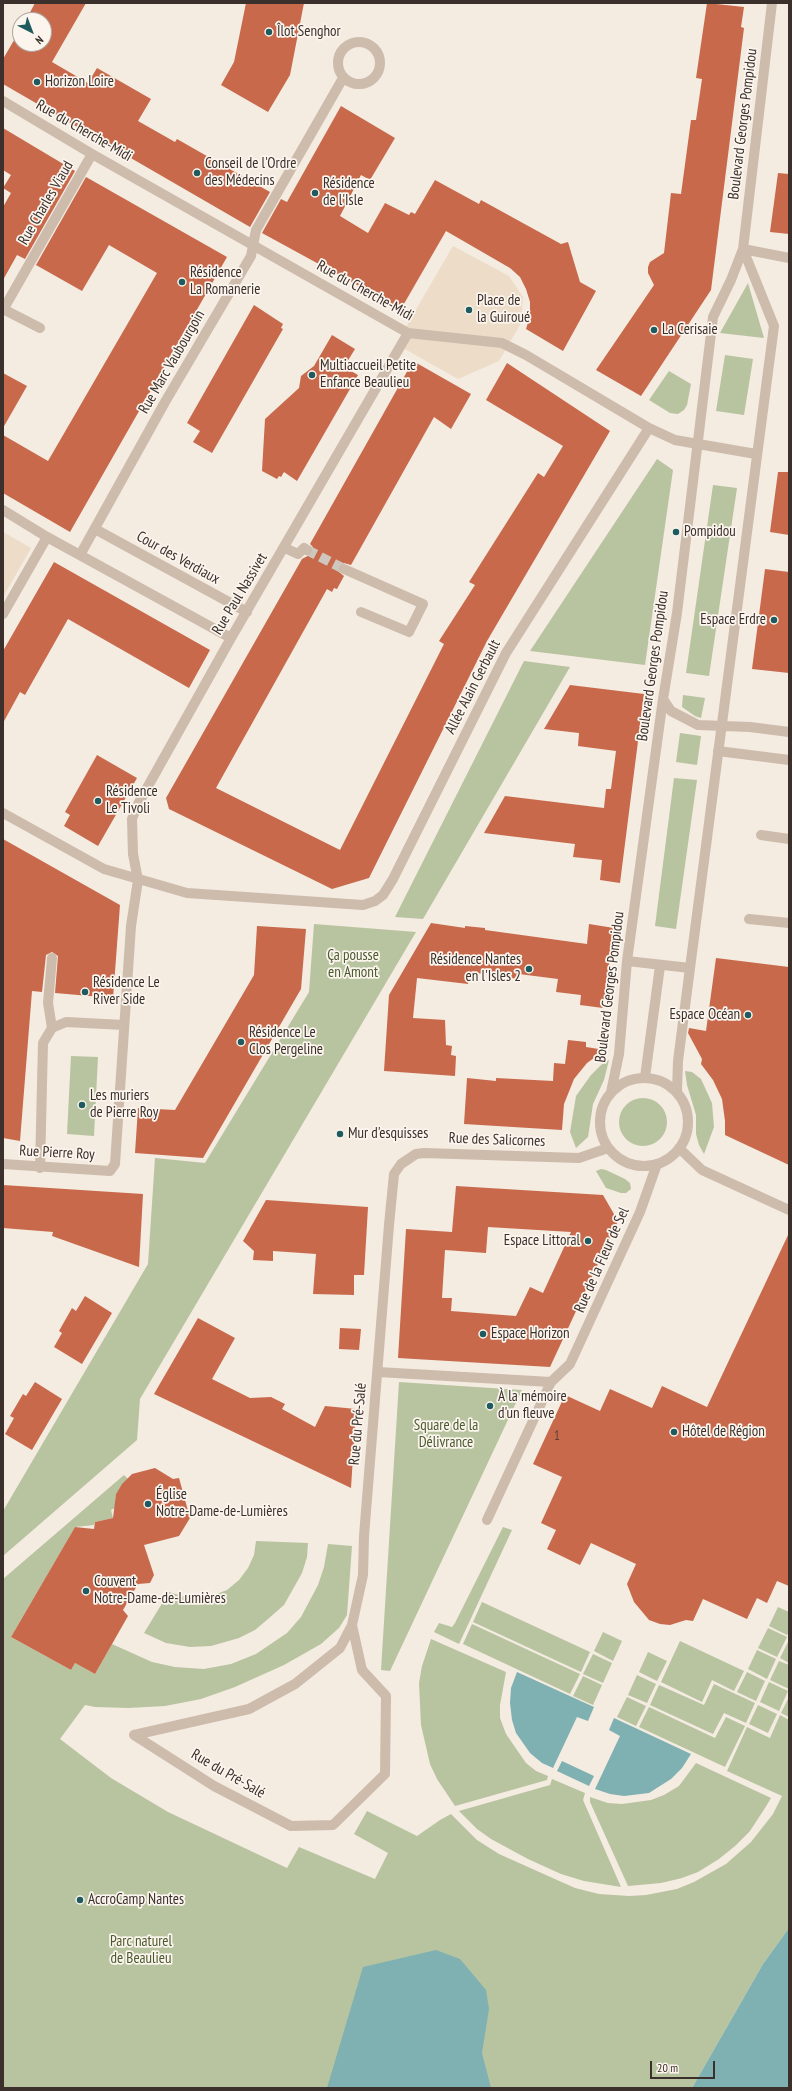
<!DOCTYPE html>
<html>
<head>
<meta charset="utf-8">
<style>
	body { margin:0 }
	#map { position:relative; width:792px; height:2091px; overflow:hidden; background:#f4ebe1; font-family:"PT Sans Narrow",sans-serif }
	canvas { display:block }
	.frame { position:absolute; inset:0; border:4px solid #3b302b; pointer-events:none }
	.north { position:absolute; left:12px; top:12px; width:40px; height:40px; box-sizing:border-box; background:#fbf5ee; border:1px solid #aea6a0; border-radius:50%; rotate:138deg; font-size:11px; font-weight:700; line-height:16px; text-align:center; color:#3b302b }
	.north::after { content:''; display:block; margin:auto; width:14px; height:18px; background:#1f5a5e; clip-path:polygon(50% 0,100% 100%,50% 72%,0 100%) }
	.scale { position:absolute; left:650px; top:2061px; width:65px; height:18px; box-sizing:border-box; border:2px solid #3b302b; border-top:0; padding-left:5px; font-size:12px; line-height:14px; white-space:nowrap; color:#3b302b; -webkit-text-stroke:3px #fbf5ee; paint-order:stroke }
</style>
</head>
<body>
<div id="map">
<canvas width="792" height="2091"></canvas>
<div class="frame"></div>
<div class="north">N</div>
<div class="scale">20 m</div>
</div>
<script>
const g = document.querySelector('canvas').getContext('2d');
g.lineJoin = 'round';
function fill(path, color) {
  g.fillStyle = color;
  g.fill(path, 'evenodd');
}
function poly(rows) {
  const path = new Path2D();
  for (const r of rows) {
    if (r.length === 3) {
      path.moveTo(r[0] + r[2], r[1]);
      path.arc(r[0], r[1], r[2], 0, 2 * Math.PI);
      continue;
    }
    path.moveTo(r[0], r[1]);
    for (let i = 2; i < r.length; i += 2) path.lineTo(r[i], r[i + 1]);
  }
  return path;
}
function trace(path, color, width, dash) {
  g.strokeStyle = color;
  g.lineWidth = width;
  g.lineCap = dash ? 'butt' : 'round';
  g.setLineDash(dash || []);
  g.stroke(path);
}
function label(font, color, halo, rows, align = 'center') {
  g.font = font + ' "PT Sans Narrow",sans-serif';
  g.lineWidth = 3.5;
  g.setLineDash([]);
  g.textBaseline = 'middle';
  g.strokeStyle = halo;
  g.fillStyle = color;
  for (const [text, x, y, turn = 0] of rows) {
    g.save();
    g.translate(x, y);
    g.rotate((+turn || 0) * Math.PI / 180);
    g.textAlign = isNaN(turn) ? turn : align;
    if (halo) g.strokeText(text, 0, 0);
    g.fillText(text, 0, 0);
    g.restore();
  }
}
fill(poly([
	[748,283,764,338,720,333],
	[725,355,753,359,744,415,716,411],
	[669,371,691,384,687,405,684,410,678,414,670,413,649,400],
	[657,459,673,470,645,665,530,651],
	[713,485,737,488,709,676,686,673],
	[524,661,570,667,423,919,395,917],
	[683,695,705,698,701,718,695,716,682,707],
	[680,733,701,736,697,765,676,762],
	[674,778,697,780,676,929,655,926],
	[314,924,416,932,140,1399,137,1440,3,1556,3,1511,148,1264,155,1158,205,1163,309,992],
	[71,1056,98,1057,94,1136,67,1134],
	[609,1060,604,1080,593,1104,588,1137,576,1148,570,1132,576,1096,591,1075,601,1065],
	[685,1071,692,1072,701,1079,712,1103,714,1127,704,1154,699,1145,696,1134,696,1115,687,1085],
	[643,1122,24],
	[601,1169,606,1170,625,1179,630,1183,631,1189,626,1193,621,1193,606,1188,596,1171],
	[399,1382,522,1390,390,1671,381,1670],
	[124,1475,128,1479,121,1486,116,1494,115,1508,111,1510,113,1518,95,1522,94,1525,75,1527,11,1637,71,1670,75,1663,95,1674,112,1644,152,1662,175,1667,204,1669,231,1664,256,1654,287,1633,301,1617,318,1585,324,1567,328,1544,352,1546,347,1615,339,1628,321,1644,284,1665,235,1687,201,1699,165,1706,128,1708,95,1707,85,1705,60,1739,111,1778,168,1812,287,1868,299,1847,375,1879,388,1853,354,1834,367,1811,417,1836,440,1820,451,1814,477,1840,499,1854,575,1888,599,1894,629,1896,646,1895,677,1889,694,1882,726,1864,751,1842,773,1814,782,1796,727,1771,747,1727,770,1738,780,1715,789,1720,789,1928,763,1964,692,2088,3,2088,3,1579],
	[503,1527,512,1530,459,1644,434,1632,439,1623,452,1627,455,1623],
	[256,1541,308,1543,307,1557,302,1573,284,1605,268,1619,255,1630,239,1638,211,1646,190,1647,166,1643,144,1633,169,1592,185,1597,198,1598,211,1596,227,1590,239,1580,248,1568,254,1555],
	[482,1602,590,1652,581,1672,473,1622],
	[778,1607,789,1612,789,1632,787,1635,769,1626],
	[472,1624,580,1674,570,1694,463,1644],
	[768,1628,787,1637,777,1657,758,1648],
	[603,1632,622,1641,613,1661,594,1651],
	[431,1639,506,1672,500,1705,500,1718,506,1734,526,1763,536,1771,548,1776,547,1780,455,1806,437,1779,430,1764,421,1725,419,1683,422,1666],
	[789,1640,789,1663,780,1658],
	[680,1641,744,1671,734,1691,712,1680,702,1702,661,1682],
	[757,1650,776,1659,767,1679,748,1669],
	[648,1652,667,1661,657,1681,639,1672],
	[593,1654,612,1663,603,1683,583,1674],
	[779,1661,789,1665,789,1689,770,1680],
	[747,1672,765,1681,756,1701,737,1692],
	[637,1675,656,1684,647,1703,628,1695],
	[583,1676,602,1685,593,1705,573,1696],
	[769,1682,788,1691,779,1711,760,1702],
	[714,1684,755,1703,746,1723,724,1713,713,1734,650,1705,659,1685,704,1705],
	[627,1697,646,1706,636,1726,617,1717],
	[789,1697,789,1717,781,1713],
	[758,1705,777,1714,768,1733,749,1724],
	[649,1707,715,1738,726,1717,745,1726,725,1767,639,1727],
	[696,1763,771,1798,765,1808,750,1831,735,1846,719,1859,698,1872,682,1878,661,1883,628,1886,590,1802,590,1797,608,1803,622,1804,651,1800,664,1795,679,1786],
	[552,1779,585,1793,583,1800,621,1887,584,1881,561,1874,528,1859,491,1839,477,1829,459,1811,550,1785]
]), '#b8c4a0');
fill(poly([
	[453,246,509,276,523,297,521,323,499,361,458,379,396,344],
	[3,532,31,548,3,597]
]), '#ecdcc8');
fill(poly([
	[517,1672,594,1707,588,1721,577,1717,553,1768,542,1763,530,1753,516,1733,512,1720,510,1703,511,1688],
	[614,1718,691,1754,682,1768,671,1779,649,1793,624,1796,610,1794,595,1789,620,1736,609,1730],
	[562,1761,594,1776,589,1786,557,1771],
	[789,1928,789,2088,692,2088,763,1964],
	[436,1950,460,1959,486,1990,489,2009,482,2053,491,2088,327,2088,363,1967]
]), '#7fb0b2');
fill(poly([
	[35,3,86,3,52,62,88,83,97,68,151,99,138,121,175,142,177,139,270,192,250,227,3,84,3,59,20,30,20,44,44,44,44,20,26,20],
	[246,3,304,3,290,75,268,112,221,85,234,62],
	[707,3,744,7,741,27,744,28,711,290,641,396,596,370,654,285,648,273,648,267,650,262,664,253,671,193,681,194,691,120,696,120,702,79,696,78],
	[341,106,395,138,370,180,361,175,340,216,368,233,385,203,409,215,411,212,415,214,435,180,479,204,481,200,561,244,568,242,580,282,596,291,563,351,526,329,530,316,530,302,526,289,520,277,510,268,446,231,401,309,262,233,281,199,287,202],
	[3,128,75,171,25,259,17,255,3,280,3,207,11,193,3,188,11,175,3,170],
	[778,173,789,174,789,234,770,232],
	[86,177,227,257,70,532,3,493,3,435,48,461,157,273,109,245,82,291,36,265],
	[254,305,283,324,281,328,283,329,212,453,193,442,200,431,187,423],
	[332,335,355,349,344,367,358,375,297,481,284,472,281,477,279,476,277,479,262,471,265,419,299,388,301,376,314,366],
	[413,361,471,394,451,429,434,417,351,565,344,563,338,566,339,572,344,576,337,589,334,588,332,592,327,589,216,788,340,850,444,644,439,641,475,585,469,582,538,473,544,477,563,446,486,400,507,363,610,431,487,641,369,878,332,889,169,809,166,798,302,559,313,553,313,547,310,544],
	[3,373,27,386,3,428],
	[778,472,789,472,789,535,770,532],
	[54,562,210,650,189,688,68,619,25,695,20,692,3,723,3,651],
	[765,569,789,572,789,673,752,669],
	[570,685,644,694,620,883,600,880,602,860,573,857,575,844,484,833,505,796,604,808,606,789,611,789,616,751,578,746,579,733,544,729],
	[97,755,137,778,98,846,64,826,70,815,65,812],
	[3,839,120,905,113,998,55,993,58,956,52,952,46,955,42,992,32,991,20,1141,3,1138],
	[431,923,465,928,465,926,485,928,485,930,587,944,589,924,614,928,603,1008,580,1005,581,995,556,992,558,979,519,974,518,979,470,972,468,984,417,978,413,1018,445,1020,446,1045,452,1046,451,1055,456,1056,455,1076,384,1071,389,995],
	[257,926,306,929,301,989,203,1158,135,1153,138,1108,175,1110,254,975],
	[716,958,789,967,789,1165,725,1135,725,1121,722,1099,713,1080,701,1064,702,1059,688,1033,689,1028,706,1031],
	[568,1040,586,1042,586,1047,605,1050,587,1063,574,1079,564,1104,562,1130,464,1124,467,1078,496,1081,496,1078,553,1081,554,1063,565,1064],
	[3,1185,143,1194,139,1267,52,1236,53,1232,3,1228],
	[456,1186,603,1195,618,1221,550,1367,398,1358,406,1229,452,1232],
	[488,1227,571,1232,543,1293,530,1287,516,1316,451,1311,452,1298,442,1298,445,1250,486,1253],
	[266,1200,368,1207,364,1275,354,1275,354,1295,313,1294,316,1254,273,1251,273,1261,253,1260,254,1251,243,1241],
	[789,1233,789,1586,777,1581,767,1603,757,1598,747,1619,703,1599,693,1621,686,1620,670,1625,660,1624,649,1620,634,1602,627,1584,636,1564,591,1543,580,1565,547,1549,556,1530,541,1523,562,1477,533,1464,565,1395,600,1411,610,1389,652,1408,662,1386,707,1407],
	[85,1296,112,1313,82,1364,54,1347,62,1333,59,1331,72,1308,76,1311],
	[198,1318,235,1338,212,1379,250,1398,271,1397,285,1404,282,1409,315,1427,325,1406,356,1409,351,1488,154,1394],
	[340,1328,361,1329,359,1350,339,1349],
	[35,1382,62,1399,32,1450,5,1434,14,1418,10,1416,23,1394,26,1396],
	[155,1468,173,1479,179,1478,190,1518,179,1536,144,1545,154,1575,150,1583,138,1584,123,1610,128,1616,95,1674,75,1663,71,1670,11,1637,75,1527,94,1529,95,1522,113,1518,116,1494,122,1484,132,1474]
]), '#c8694b');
trace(poly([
	[307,550,344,569]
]), '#cfc6bd', 10, [10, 5]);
trace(poly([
	[359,63,21],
	[3,101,92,154,408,333,502,343,526,355,649,428,675,440,756,454],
	[743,249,789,258],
	[3,309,40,328],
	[3,310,92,154],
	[3,510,47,537,231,638],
	[95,529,247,612],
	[285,548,298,554,304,548,307,550],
	[80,555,165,402,251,256,256,230,343,78],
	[344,569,423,604,409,632,361,612],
	[3,614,47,537],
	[663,699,671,711,698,725,750,727,789,732],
	[718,751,789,760],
	[3,813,104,869,187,893,363,905,375,901,383,895,393,879,506,653,649,428],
	[761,835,789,839],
	[749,919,789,923],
	[52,958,48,1003,52,1028],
	[627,961,690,968],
	[645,1077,660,966],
	[644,1122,44],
	[611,1092,619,1054,627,961,663,699,677,613,713,317,731,280,743,249,772,3],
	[677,1092,678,1061,690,968,774,326,743,249],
	[679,1148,702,1170,789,1210],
	[3,1164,110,1171,115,1164,131,926,138,880,133,854,132,819,138,804,231,638,408,333],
	[40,1168,43,1043,52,1028,66,1022,124,1025],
	[378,1372,551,1382],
	[487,1520,551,1382,570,1364,640,1212,657,1164],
	[352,1625,362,1670,386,1696,385,1774,333,1825,291,1826,214,1786,134,1735,249,1709,295,1684,340,1648,352,1625,363,1575,364,1536,389,1225,394,1174,401,1164,416,1154,424,1153,579,1158,608,1148]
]), '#cdbbac', 10);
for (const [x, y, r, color] of [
	[269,32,4,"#1f5a5e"],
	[37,82,4,"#1f5a5e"],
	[197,173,4,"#1f5a5e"],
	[315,193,4,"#1f5a5e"],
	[182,282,4,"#1f5a5e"],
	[469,310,4,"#1f5a5e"],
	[654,330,4,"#1f5a5e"],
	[312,375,4,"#1f5a5e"],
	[676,532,4,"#1f5a5e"],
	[774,620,4,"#1f5a5e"],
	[98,801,4,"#1f5a5e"],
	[529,969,4,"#1f5a5e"],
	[85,992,4,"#1f5a5e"],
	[748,1015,4,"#1f5a5e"],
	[241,1042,4,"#1f5a5e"],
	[82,1105,4,"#1f5a5e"],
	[340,1134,4,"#1f5a5e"],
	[588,1241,4,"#1f5a5e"],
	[483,1334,4,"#1f5a5e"],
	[490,1406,4,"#1f5a5e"],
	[674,1432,4,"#1f5a5e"],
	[148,1504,4,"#1f5a5e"],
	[86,1591,4,"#1f5a5e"],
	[80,1900,4,"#1f5a5e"]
]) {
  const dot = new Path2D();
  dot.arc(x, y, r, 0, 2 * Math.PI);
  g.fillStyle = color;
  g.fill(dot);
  trace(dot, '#fbf5ee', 1.5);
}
label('13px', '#5e3e33', null, [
	["1",557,1436]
]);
label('15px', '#3b302b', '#fbf5ee', [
	["Îlot Senghor",277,32],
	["Horizon Loire",45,82],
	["Conseil de l'Ordre",205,164],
	["des Médecins",205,181],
	["Résidence",323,184],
	["de l'Isle",323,201],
	["Résidence",190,273],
	["La Romanerie",190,290],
	["Place de",477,301],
	["la Guiroué",477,318],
	["La Cerisaie",662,330],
	["Multiaccueil Petite",320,366],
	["Enfance Beaulieu",320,383],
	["Pompidou",684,532],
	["Espace Erdre",766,620,"right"],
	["Résidence",106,792],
	["Le Tivoli",106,809],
	["Résidence Nantes",521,960,"right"],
	["en l'Isles 2",521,977,"right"],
	["Résidence Le",93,983],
	["River Side",93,1000],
	["Espace Océan",740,1015,"right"],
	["Résidence Le",249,1033],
	["Clos Pergeline",249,1050],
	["Les muriers",90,1096],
	["de Pierre Roy",90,1113],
	["Mur d'esquisses",348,1134],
	["Espace Littoral",580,1241,"right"],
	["Espace Horizon",491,1334],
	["À la mémoire",498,1397],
	["d'un fleuve",498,1414],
	["Hôtel de Région",682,1432],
	["Église",156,1495],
	["Notre-Dame-de-Lumières",156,1512],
	["Couvent",94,1582],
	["Notre-Dame-de-Lumières",94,1599],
	["AccroCamp Nantes",88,1900]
], 'left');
label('15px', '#3b302b', '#fbf5ee', [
	["Boulevard Georges Pompidou",743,124,-83],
	["Rue du Cherche-Midi",84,131,30],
	["Rue Charles Viaud",46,203,-60],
	["Rue du Cherche-Midi",365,291,29],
	["Rue Marc Vaubourgoin",172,362,-60],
	["Cour des Verdiaux",178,558,29],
	["Rue Paul Nassivet",240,594,-59],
	["Boulevard Georges Pompidou",653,666,-82],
	["Allée Alain Gerbault",473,687,-63],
	["Boulevard Georges Pompidou",610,987,-83],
	["Rue des Salicornes",497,1140,2],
	["Rue Pierre Roy",57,1153,3],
	["Rue de la Fleur de Sel",602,1260,-66],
	["Rue du Pré-Salé",358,1424,-85],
	["Rue du Pré-Salé",228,1774,30]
]);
label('15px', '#4a5a2e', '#fbf5ee', [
	["Ça pousse",353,956],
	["en Amont",353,973],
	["Square de la",446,1426],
	["Délivrance",446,1443],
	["Parc naturel",141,1942],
	["de Beaulieu",141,1959]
]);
</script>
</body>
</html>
